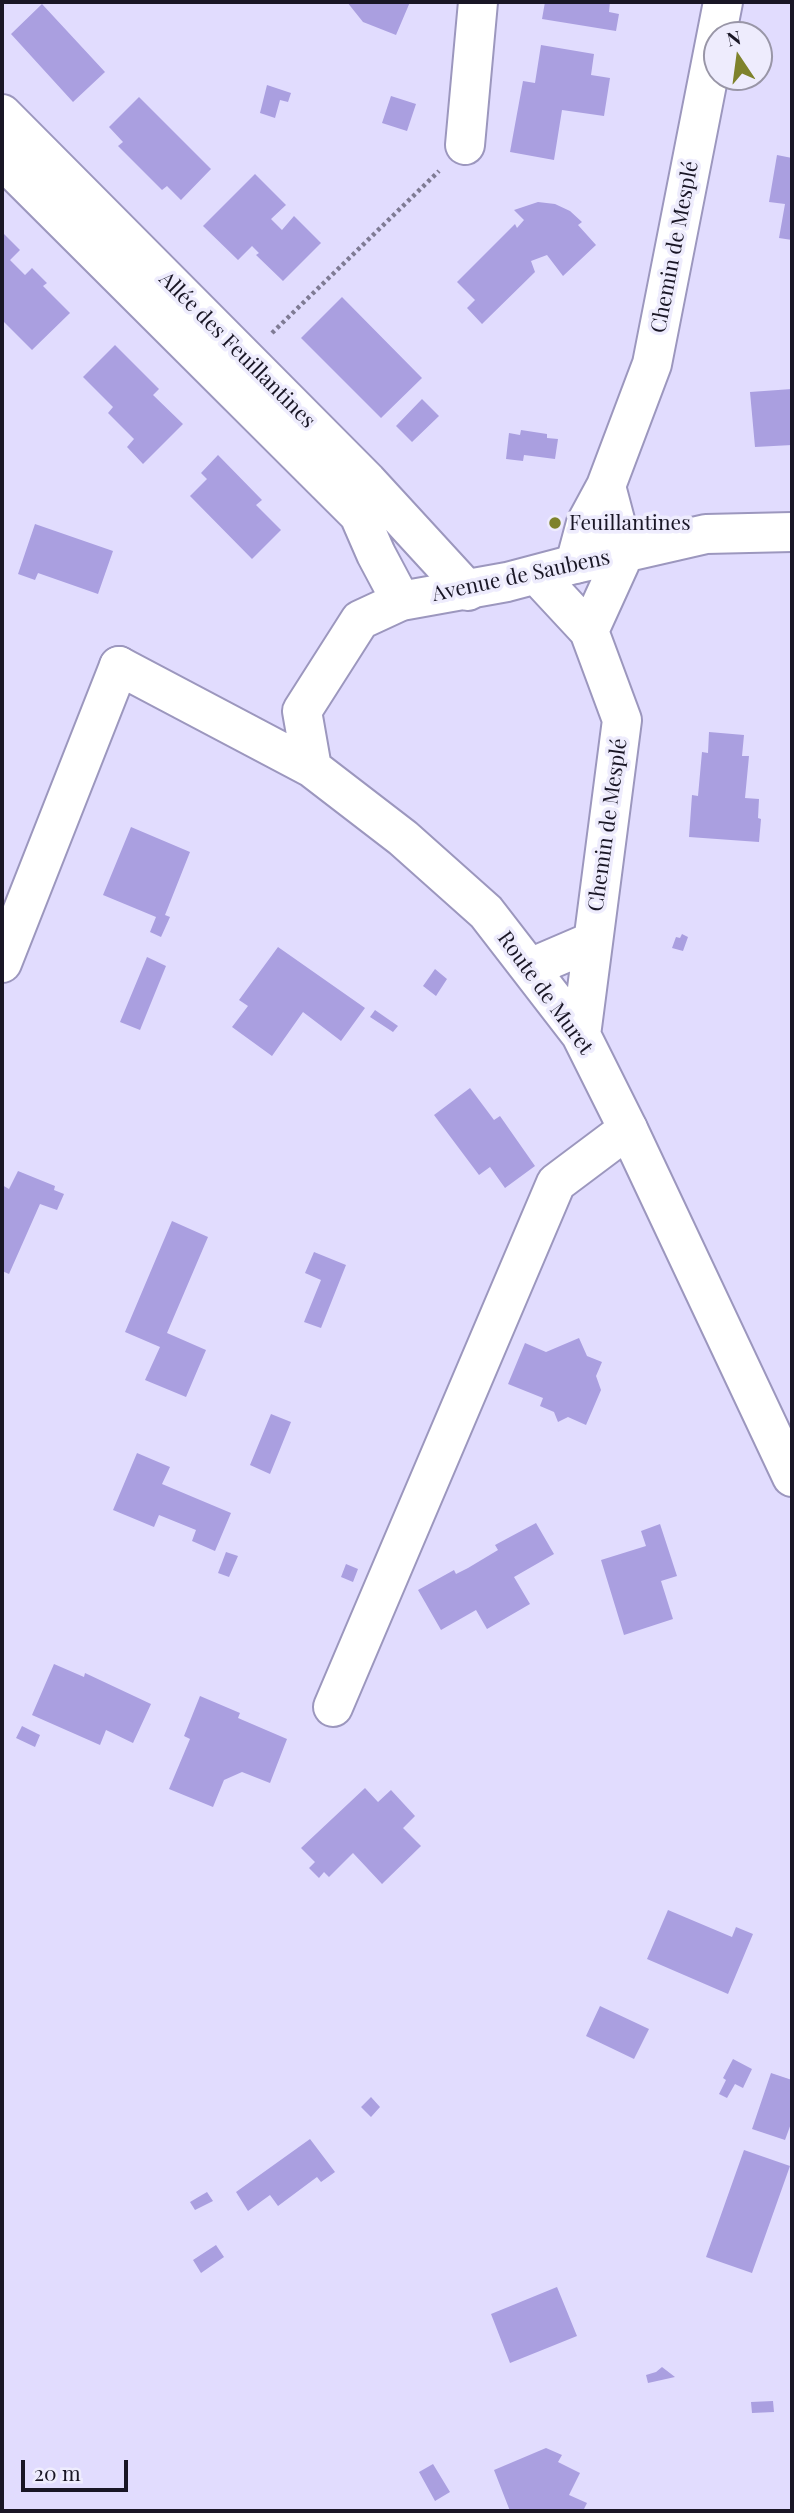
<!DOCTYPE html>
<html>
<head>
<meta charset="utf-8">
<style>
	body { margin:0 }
	#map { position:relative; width:794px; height:2513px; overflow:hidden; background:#e1dcfe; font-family:"Playfair Display",serif }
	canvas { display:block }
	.frame { position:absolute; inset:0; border:4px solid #191625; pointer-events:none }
	.north { position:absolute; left:703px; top:21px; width:70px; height:70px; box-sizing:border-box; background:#eeecfd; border:2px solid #9996a7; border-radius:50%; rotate:347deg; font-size:19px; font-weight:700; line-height:28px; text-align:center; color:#191625 }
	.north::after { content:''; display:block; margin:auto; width:24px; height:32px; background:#7e822c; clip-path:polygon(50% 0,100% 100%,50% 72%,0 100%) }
	.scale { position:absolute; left:21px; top:2460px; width:107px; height:32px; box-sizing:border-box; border:4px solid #191625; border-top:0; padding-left:9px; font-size:21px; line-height:24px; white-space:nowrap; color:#191625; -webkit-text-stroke:5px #eeecfd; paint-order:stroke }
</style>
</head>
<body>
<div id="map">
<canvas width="794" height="2513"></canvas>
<div class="frame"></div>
<div class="north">N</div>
<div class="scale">20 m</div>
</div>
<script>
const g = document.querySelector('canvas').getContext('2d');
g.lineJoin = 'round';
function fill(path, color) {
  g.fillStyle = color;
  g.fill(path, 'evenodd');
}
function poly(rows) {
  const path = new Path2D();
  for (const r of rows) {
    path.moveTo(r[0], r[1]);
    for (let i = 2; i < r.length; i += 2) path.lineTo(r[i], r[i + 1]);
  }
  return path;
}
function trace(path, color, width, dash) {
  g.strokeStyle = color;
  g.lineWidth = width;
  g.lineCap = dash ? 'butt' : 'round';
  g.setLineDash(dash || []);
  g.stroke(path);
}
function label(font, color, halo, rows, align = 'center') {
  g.font = font + ' "Playfair Display",serif';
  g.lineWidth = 7;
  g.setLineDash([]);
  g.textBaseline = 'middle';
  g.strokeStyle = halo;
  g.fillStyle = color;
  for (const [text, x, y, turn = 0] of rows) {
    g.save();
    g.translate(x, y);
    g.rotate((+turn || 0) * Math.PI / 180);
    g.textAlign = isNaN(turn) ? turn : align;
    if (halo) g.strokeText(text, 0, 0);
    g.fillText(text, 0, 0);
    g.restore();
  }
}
fill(poly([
	[347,2,410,2,396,35,363,22],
	[545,2,610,2,609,12,619,14,616,31,542,19],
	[42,4,105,72,73,102,11,34],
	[541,45,594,54,591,75,610,78,604,116,562,110,554,160,510,152,523,81,535,83],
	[267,85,291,93,288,102,280,100,275,118,260,113],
	[391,96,416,104,407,131,382,123],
	[139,97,211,169,181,200,167,186,162,190,118,146,123,142,109,127],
	[777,155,792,158,792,240,779,238,785,204,769,202],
	[255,174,286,205,271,219,282,230,294,216,321,243,283,281,256,255,259,253,252,246,238,260,203,226],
	[538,202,555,204,570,211,582,222,578,225,596,245,563,276,547,255,531,261,535,272,482,324,467,308,475,300,457,282,515,224,517,228,524,220,514,210],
	[3,233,20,250,10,260,25,275,32,268,47,283,43,286,70,313,32,350,2,320],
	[342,297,422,378,381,418,301,338],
	[115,345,159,389,153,395,183,424,143,464,127,447,134,439,108,413,113,407,83,377],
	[792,389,792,445,755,447,750,392],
	[422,399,439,416,412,442,396,426],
	[521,430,547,434,547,438,558,439,555,459,524,455,523,461,506,459,509,433,520,435],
	[218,455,262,500,256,505,281,530,252,559,190,496,207,479,201,473],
	[35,524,113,551,98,594,38,573,35,580,18,574],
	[709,732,744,735,742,756,749,756,745,798,759,799,758,818,761,819,759,842,689,837,692,795,698,796,702,752,708,753],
	[131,827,190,852,165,915,170,917,161,937,150,932,156,917,103,895],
	[682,934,688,937,683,951,672,948,676,937,680,938],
	[278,947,365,1008,341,1041,303,1012,272,1056,232,1027,248,1006,239,1000],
	[147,957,166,966,140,1030,120,1022],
	[435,969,447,979,436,996,423,986],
	[375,1010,398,1026,393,1032,370,1017],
	[470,1088,494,1120,500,1116,535,1166,505,1188,490,1167,479,1175,434,1115],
	[18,1171,55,1186,54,1190,64,1194,57,1210,40,1204,9,1274,2,1271,2,1185,9,1189],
	[172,1221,208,1237,167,1333,206,1350,186,1397,145,1380,160,1347,125,1332],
	[314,1252,346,1265,321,1328,304,1322,321,1280,305,1273],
	[579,1338,587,1356,602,1362,596,1376,601,1390,586,1425,568,1417,558,1422,554,1412,540,1406,543,1398,508,1384,525,1343,546,1352],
	[271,1414,291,1422,270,1474,250,1465],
	[137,1453,170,1467,162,1484,231,1513,215,1551,192,1541,196,1530,159,1515,154,1527,113,1510],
	[536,1523,554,1554,514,1577,530,1604,487,1629,476,1610,441,1630,418,1590,454,1570,456,1574,468,1568,498,1550,495,1545],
	[660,1524,677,1576,661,1581,673,1619,624,1635,601,1560,646,1546,641,1531],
	[226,1552,238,1556,229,1577,218,1573],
	[346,1564,358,1569,353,1582,341,1577],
	[54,1664,84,1677,85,1673,151,1704,133,1743,106,1730,100,1745,32,1715],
	[200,1696,240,1713,238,1718,287,1739,270,1783,242,1772,224,1780,213,1807,169,1789,190,1739,184,1736],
	[22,1726,40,1735,35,1747,16,1738],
	[365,1788,378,1802,391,1790,415,1816,403,1828,421,1846,382,1884,353,1853,329,1877,324,1872,319,1878,309,1868,315,1862,301,1848],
	[668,1910,732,1937,736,1927,753,1934,728,1994,647,1959],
	[600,2006,649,2029,634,2059,586,2036],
	[733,2059,752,2069,743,2088,735,2084,727,2098,719,2094,726,2080,723,2078],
	[771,2073,792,2080,790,2087,792,2088,792,2121,785,2140,752,2129],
	[371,2097,380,2107,371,2117,361,2107],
	[310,2139,335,2172,321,2182,317,2177,278,2206,270,2195,248,2211,236,2192],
	[744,2150,790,2166,752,2273,706,2257],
	[207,2192,213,2201,195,2210,190,2202],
	[216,2245,224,2257,201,2273,193,2260],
	[557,2287,577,2336,510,2363,491,2314],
	[662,2367,675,2377,648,2383,646,2375,656,2372],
	[773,2401,774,2412,752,2413,751,2402],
	[546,2448,562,2455,558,2462,580,2473,569,2495,587,2503,583,2511,510,2511,494,2470],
	[433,2464,450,2492,435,2501,419,2472]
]), '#aa9fe0');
const minor = poly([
	[2,114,367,481,468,591],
	[465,145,478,2],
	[2,159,359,515,376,554,401,601],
	[606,486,624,554],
	[575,564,586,523,606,486,652,364,723,2],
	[2,963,119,666],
	[333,1707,556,1183,628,1129]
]);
const tertiary = poly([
	[537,575,589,631,622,720,581,1035],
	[589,631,624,554],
	[119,666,312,768,403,838,486,912,581,1035,628,1129,792,1477],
	[312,768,302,711,360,620,401,601,507,582,575,564,706,534,792,532],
	[530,968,593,941]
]);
trace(minor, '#9c97be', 42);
trace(tertiary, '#9c97be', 42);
trace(poly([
	[272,333,439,171]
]), '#7f7b94', 4.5, [3.5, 3.5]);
trace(minor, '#fff', 38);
trace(tertiary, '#fff', 38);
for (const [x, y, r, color] of [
	[555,523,7,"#7e822c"]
]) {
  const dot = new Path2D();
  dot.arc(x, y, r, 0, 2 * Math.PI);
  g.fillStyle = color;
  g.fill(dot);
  trace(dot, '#eeecfd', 2.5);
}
label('21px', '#191625', '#eeecfd', [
	["Chemin de Mesplé",675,247,-79],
	["Allée des Feuillantines",237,350,45],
	["Avenue de Saubens",521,576,-12],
	["Chemin de Mesplé",608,825,-82],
	["Route de Muret",545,993,54]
]);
label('21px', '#191625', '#eeecfd', [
	["Feuillantines",569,523]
], 'left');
</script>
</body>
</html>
